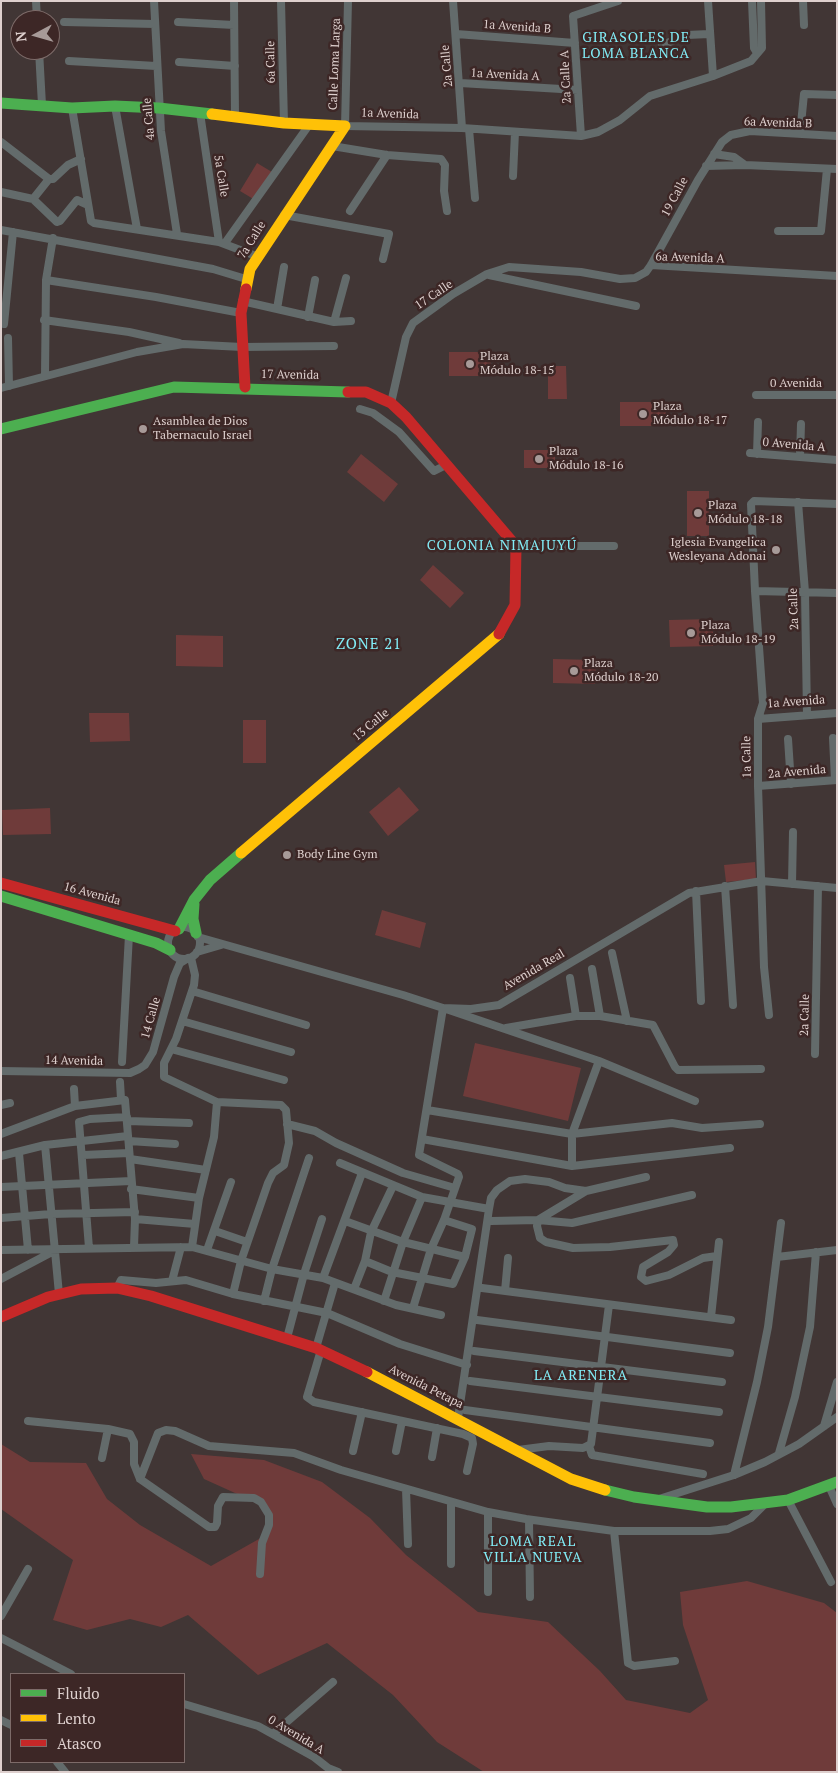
<!DOCTYPE html>
<html>
<head>
<meta charset="utf-8">
<style>
	body { margin:0 }
	#map { position:relative; width:838px; height:1773px; overflow:hidden; background:#413635; font-family:"PT Serif",serif }
	canvas { display:block }
	.frame { position:absolute; inset:0; border:2px solid #ded0ce; pointer-events:none }
	.legend { position:absolute; left:10px; top:1673px; width:175px; height:90px; box-sizing:border-box; background:#3d2726; border:1px solid #7d6b69; margin:0; padding:6px 9px; list-style:none; font-size:15px; color:#ded0ce }
	.legend li { display:flex; align-items:center; gap:10px; height:25px }
	.legend b { width:25px; border:1px solid #7d6b69 }
	.north { position:absolute; left:10px; top:10px; width:50px; height:50px; box-sizing:border-box; background:#3d2726; border:1px solid #7d6b69; border-radius:50%; rotate:264deg; font-size:14px; font-weight:700; line-height:20px; text-align:center; color:#ded0ce }
	.north::after { content:''; display:block; margin:auto; width:18px; height:22px; background:#a79a98; clip-path:polygon(50% 0,100% 100%,50% 72%,0 100%) }
</style>
</head>
<body>
<div id="map">
<canvas width="838" height="1773"></canvas>
<div class="frame"></div>
<ul class="legend">
<li><b style="height:6px;background:#4caf50"></b>Fluido</li>
<li><b style="height:6px;background:#ffc107"></b>Lento</li>
<li><b style="height:6px;background:#c62828"></b>Atasco</li>
</ul>
<div class="north">N</div>
</div>
<script>
const g = document.querySelector('canvas').getContext('2d');
g.lineJoin = 'round';
function fill(path, color) {
  g.fillStyle = color;
  g.fill(path, 'evenodd');
}
function poly(rows) {
  const path = new Path2D();
  for (const r of rows) {
    if (r.length === 3) {
      path.moveTo(r[0] + r[2], r[1]);
      path.arc(r[0], r[1], r[2], 0, 2 * Math.PI);
      continue;
    }
    path.moveTo(r[0], r[1]);
    for (let i = 2; i < r.length; i += 2) path.lineTo(r[i], r[i + 1]);
  }
  return path;
}
function trace(path, color, width, dash) {
  g.strokeStyle = color;
  g.lineWidth = width;
  g.lineCap = dash ? 'butt' : 'round';
  g.setLineDash(dash || []);
  g.stroke(path);
}
function label(font, color, halo, rows, align = 'center') {
  g.font = font + ' "PT Serif",serif';
  g.lineWidth = 5;
  g.setLineDash([]);
  g.textBaseline = 'middle';
  g.strokeStyle = halo;
  g.fillStyle = color;
  for (const [text, x, y, turn = 0] of rows) {
    g.save();
    g.translate(x, y);
    g.rotate((+turn || 0) * Math.PI / 180);
    g.textAlign = isNaN(turn) ? turn : align;
    if (halo) g.strokeText(text, 0, 0);
    g.fillText(text, 0, 0);
    g.restore();
  }
}
fill(poly([
	[257,163,272,172,255,200,240,191],
	[449,352,491,352,490,376,449,376],
	[548,366,566,366,567,399,548,399],
	[620,402,666,402,666,426,620,426],
	[524,450,555,450,555,468,524,468],
	[361,454,398,484,384,502,347,472],
	[687,491,709,491,709,536,687,536],
	[433,565,464,593,450,608,420,580],
	[713,619,713,646,670,647,669,620],
	[176,635,223,636,223,667,176,666],
	[553,659,596,660,595,684,553,683],
	[89,713,129,713,130,741,90,742],
	[243,720,266,720,266,763,243,763],
	[399,787,419,810,388,836,369,812],
	[50,808,51,834,3,835,2,810],
	[755,862,756,879,726,882,724,865],
	[382,910,426,923,420,948,375,935],
	[475,1043,581,1068,568,1121,463,1096],
	[1,1444,30,1462,86,1463,107,1499,140,1525,211,1566,266,1535,266,1507,204,1479,191,1454,264,1460,322,1482,370,1518,406,1555,478,1612,548,1622,600,1671,626,1700,690,1713,708,1700,683,1625,680,1592,747,1581,824,1603,837,1613,837,1772,484,1772,437,1742,393,1695,327,1643,258,1675,188,1615,161,1627,130,1619,87,1630,53,1620,73,1560,1,1509]
]), '#6f3b3a');
trace(poly([
	[36,1,37,20],
	[154,1,161,131,177,234],
	[234,1,235,116],
	[281,1,284,123],
	[348,1,345,126,462,128,581,136,598,132,620,120,650,96,713,76,751,61,762,48,761,1],
	[453,1,462,128],
	[708,1,713,76],
	[752,1,754,48,757,53],
	[803,1,804,25],
	[64,22,155,24],
	[178,22,234,25],
	[456,34,575,43],
	[662,45,687,35,709,34],
	[39,50,42,105],
	[69,61,156,66],
	[179,62,235,66],
	[460,83,578,90],
	[115,106,137,229],
	[72,108,91,221,94,223,219,242,256,256],
	[200,113,219,242],
	[469,129,475,198],
	[800,134,804,94,837,95],
	[581,136,573,16,618,1],
	[1,142,49,179,53,179,68,165,81,159],
	[332,146,387,155,441,159,445,165,444,191,447,211],
	[714,154,734,157,745,165],
	[706,166,745,165,837,169],
	[513,176,515,132],
	[1,192,33,199,49,179],
	[33,199,57,222,60,221,77,200,88,205],
	[350,211,387,155],
	[284,215,389,234,383,259],
	[1,230,213,269,246,279],
	[778,231,821,231,827,169],
	[225,243,309,125],
	[651,265,837,276],
	[489,275,636,306],
	[46,280,156,297,241,313],
	[242,301,334,322,351,321],
	[277,309,284,267],
	[308,317,315,280],
	[44,320,129,332,179,343],
	[334,322,346,278],
	[4,324,13,232],
	[8,338,9,386],
	[45,376,46,280,53,238],
	[1,388,137,352,183,344,242,347,334,346],
	[756,395,837,395],
	[391,403,406,337,413,323,453,294,487,274,509,267,581,272,620,279,635,278,646,272,651,265,698,180,722,142,731,135,750,131,837,136],
	[360,409,373,413,399,432,434,471,446,465],
	[750,453,837,460],
	[757,454,758,422],
	[800,457,801,424],
	[798,502,805,592,807,715],
	[516,546,614,546],
	[755,591,837,593],
	[758,719,837,713],
	[833,738,835,780],
	[788,739,791,784],
	[758,786,837,780],
	[792,884,793,832],
	[725,886,733,1005],
	[696,891,701,1001],
	[184,943,16],
	[198,937,403,995,443,1008,471,1009,499,1005,689,893,762,881,837,888],
	[197,952,221,945],
	[612,953,627,1021],
	[191,958,195,975,194,985,176,1039,164,1063,164,1077,217,1102,281,1105,286,1110,289,1143,284,1165,273,1173,268,1183,241,1261,233,1294],
	[592,969,600,1016],
	[570,978,576,1016],
	[192,991,306,1025],
	[769,1015,764,967,758,786,758,719,763,703,755,591,751,504,754,501,837,504],
	[182,1021,291,1052],
	[506,1028,576,1016,600,1016,653,1025,675,1067,678,1070,761,1069],
	[171,1049,284,1080],
	[815,1054,818,886],
	[122,1062,129,935],
	[1,1071,130,1073,139,1069,145,1065,153,1052,174,977,180,963,188,958],
	[120,1082,121,1099],
	[74,1089,75,1106],
	[1,1105,10,1103],
	[427,1110,572,1134,672,1123,702,1128,760,1124],
	[128,1121,189,1123],
	[287,1124,315,1131,336,1143,403,1173,455,1188],
	[1,1134,75,1106,125,1100,135,1219,134,1247],
	[422,1139,572,1166,730,1148],
	[129,1141,175,1144],
	[45,1145,59,1294],
	[19,1153,28,1250],
	[83,1155,129,1153],
	[1,1156,45,1145,128,1136],
	[130,1159,206,1170],
	[340,1163,422,1197,489,1209],
	[572,1166,572,1134,599,1061],
	[1,1187,131,1181],
	[131,1189,199,1198],
	[586,1191,538,1220,537,1226,540,1238,546,1242,573,1248,610,1247,673,1240,674,1245,668,1252,643,1267,641,1277,646,1281,669,1275,703,1258,717,1256],
	[1,1218,51,1214,135,1212],
	[135,1219,195,1224],
	[345,1221,403,1242,465,1257],
	[491,1221,538,1220,572,1223,692,1195],
	[215,1231,247,1242],
	[192,1247,199,1198,214,1137,217,1102],
	[89,1248,79,1122,90,1119,127,1117],
	[1,1250,192,1247,272,1269,323,1278,396,1305,441,1315],
	[207,1250,231,1182],
	[777,1257,837,1250],
	[365,1261,392,1272,453,1284,465,1257,472,1229,444,1220],
	[323,1278,362,1173],
	[1,1279,54,1251],
	[172,1281,181,1247],
	[117,1288,121,1280,156,1283,186,1280,233,1294,327,1313,400,1344,467,1365],
	[482,1288,731,1320],
	[354,1289,365,1261,371,1232,393,1186],
	[505,1291,508,1258],
	[264,1301,272,1269,309,1158],
	[384,1301,403,1242,422,1197],
	[413,1308,431,1249,444,1220,459,1177,458,1174,419,1155,443,1008,599,1061,695,1101],
	[711,1317,719,1242],
	[477,1320,730,1353],
	[287,1338,304,1274,322,1219],
	[316,1348,335,1283],
	[321,1350,307,1397,314,1402,463,1434,472,1438,473,1444,467,1471],
	[474,1351,722,1382],
	[470,1381,719,1412],
	[465,1410,710,1443],
	[458,1418,489,1209,491,1198,497,1190,510,1181,525,1179,549,1182,565,1188,586,1191,646,1177],
	[28,1421,108,1429,130,1434,134,1442,134,1464,140,1479,209,1527,215,1527,217,1523,218,1506,223,1497,254,1498,261,1502,269,1515,269,1525,262,1543,260,1574],
	[824,1426,837,1382],
	[589,1446,592,1455,703,1474],
	[518,1450,549,1446,583,1448,591,1444,609,1305],
	[353,1451,362,1412],
	[396,1451,402,1421],
	[779,1453,795,1397,810,1327,816,1252],
	[432,1457,437,1428],
	[102,1458,108,1429],
	[734,1475,757,1382,768,1327,781,1223],
	[140,1479,158,1433,166,1430,175,1431,209,1446,294,1453,341,1470,488,1512,526,1519,614,1531,710,1531,728,1529,751,1518,765,1504],
	[829,1486,837,1504],
	[406,1489,408,1544],
	[659,1499,734,1475,765,1462,799,1444,837,1417],
	[788,1500,831,1582],
	[451,1502,451,1564],
	[488,1512,488,1592],
	[529,1520,530,1597],
	[614,1531,628,1663,634,1666,675,1661],
	[1,1616,28,1569],
	[1,1638,71,1674],
	[184,1704,258,1726,314,1757,328,1768,338,1772],
	[1,1720,11,1725],
	[274,1733,333,1682],
	[57,1762,65,1772]
]), '#636b6b', 8);
trace(poly([
	[1,103,72,108,115,106,159,108,212,114],
	[1,429,174,387,348,392],
	[1,896,156,943,170,950],
	[194,904,193,919,196,933],
	[179,929,194,900,210,880,241,853],
	[605,1490,634,1497,707,1507,731,1507,788,1500,837,1482]
]), '#4caf50', 11);
trace(poly([
	[212,114,284,123,345,126,250,269,246,289],
	[241,853,499,634],
	[367,1372,571,1479,605,1490]
]), '#ffc107', 11);
trace(poly([
	[245,387,241,313,246,289],
	[348,392,366,392,391,403,406,417,516,546,515,605,499,634],
	[1,883,175,931],
	[1,1317,48,1297,81,1289,117,1288,151,1296,316,1348,367,1372]
]), '#c62828', 11);
for (const [x, y, r, color] of [
	[470,364,5,"#a79a98"],
	[643,414,5,"#a79a98"],
	[143,429,5,"#a79a98"],
	[539,459,5,"#a79a98"],
	[698,513,5,"#a79a98"],
	[776,550,5,"#a79a98"],
	[691,633,5,"#a79a98"],
	[574,671,5,"#a79a98"],
	[287,855,5,"#a79a98"]
]) {
  const dot = new Path2D();
  dot.arc(x, y, r, 0, 2 * Math.PI);
  g.fillStyle = color;
  g.fill(dot);
  trace(dot, '#3d2726', 2);
}
label('12px', '#ded0ce', '#3d2726', [
	["1a Avenida B",517,27,4],
	["6a Calle",271,62,-91],
	["Calle Loma Larga",335,64,-88],
	["2a Calle",447,66,-95],
	["1a Avenida A",505,75,3],
	["2a Calle A",566,77,-93],
	["1a Avenida",390,114,2],
	["4a Calle",149,119,-95],
	["6a Avenida B",778,123,2],
	["5a Calle",221,176,81],
	["19 Calle",675,197,-62],
	["7a Calle",252,240,-58],
	["6a Avenida A",690,258,2],
	["17 Calle",434,295,-34],
	["17 Avenida",290,375,1],
	["0 Avenida",796,384],
	["0 Avenida A",794,445,5],
	["2a Calle",794,609,-92],
	["1a Avenida",796,702,-4],
	["13 Calle",371,725,-40],
	["1a Calle",747,757,-91],
	["2a Avenida",797,772,-5],
	["16 Avenida",92,894,15],
	["Avenida Real",534,970,-30],
	["2a Calle",805,1015,-89],
	["14 Calle",151,1018,-74],
	["14 Avenida",74,1061,1],
	["Avenida Petapa",426,1387,27],
	["0 Avenida A",296,1735,31]
]);
label('12px', '#ded0ce', '#3d2726', [
	["Plaza",480,357],
	["Módulo 18-15",480,371],
	["Plaza",653,407],
	["Módulo 18-17",653,421],
	["Asamblea de Dios",153,422],
	["Tabernaculo Israel",153,436],
	["Plaza",549,452],
	["Módulo 18-16",549,466],
	["Plaza",708,506],
	["Módulo 18-18",708,520],
	["Iglesia Evangelica",766,543,"right"],
	["Wesleyana Adonai",766,557,"right"],
	["Plaza",701,626],
	["Módulo 18-19",701,640],
	["Plaza",584,664],
	["Módulo 18-20",584,678],
	["Body Line Gym",297,855]
], 'left');
g.letterSpacing = '1px';
label('14px', '#82edf7', '#3d2726', [
	["GIRASOLES DE",636,38],
	["LOMA BLANCA",636,54],
	["COLONIA NIMAJUYÚ",502,546],
	["LA ARENERA",581,1376],
	["LOMA REAL",533,1542],
	["VILLA NUEVA",533,1558]
]);
g.letterSpacing = '0px';
g.letterSpacing = '1px';
label('15px', '#82edf7', '#3d2726', [
	["ZONE 21",369,645]
]);
g.letterSpacing = '0px';
</script>
</body>
</html>
